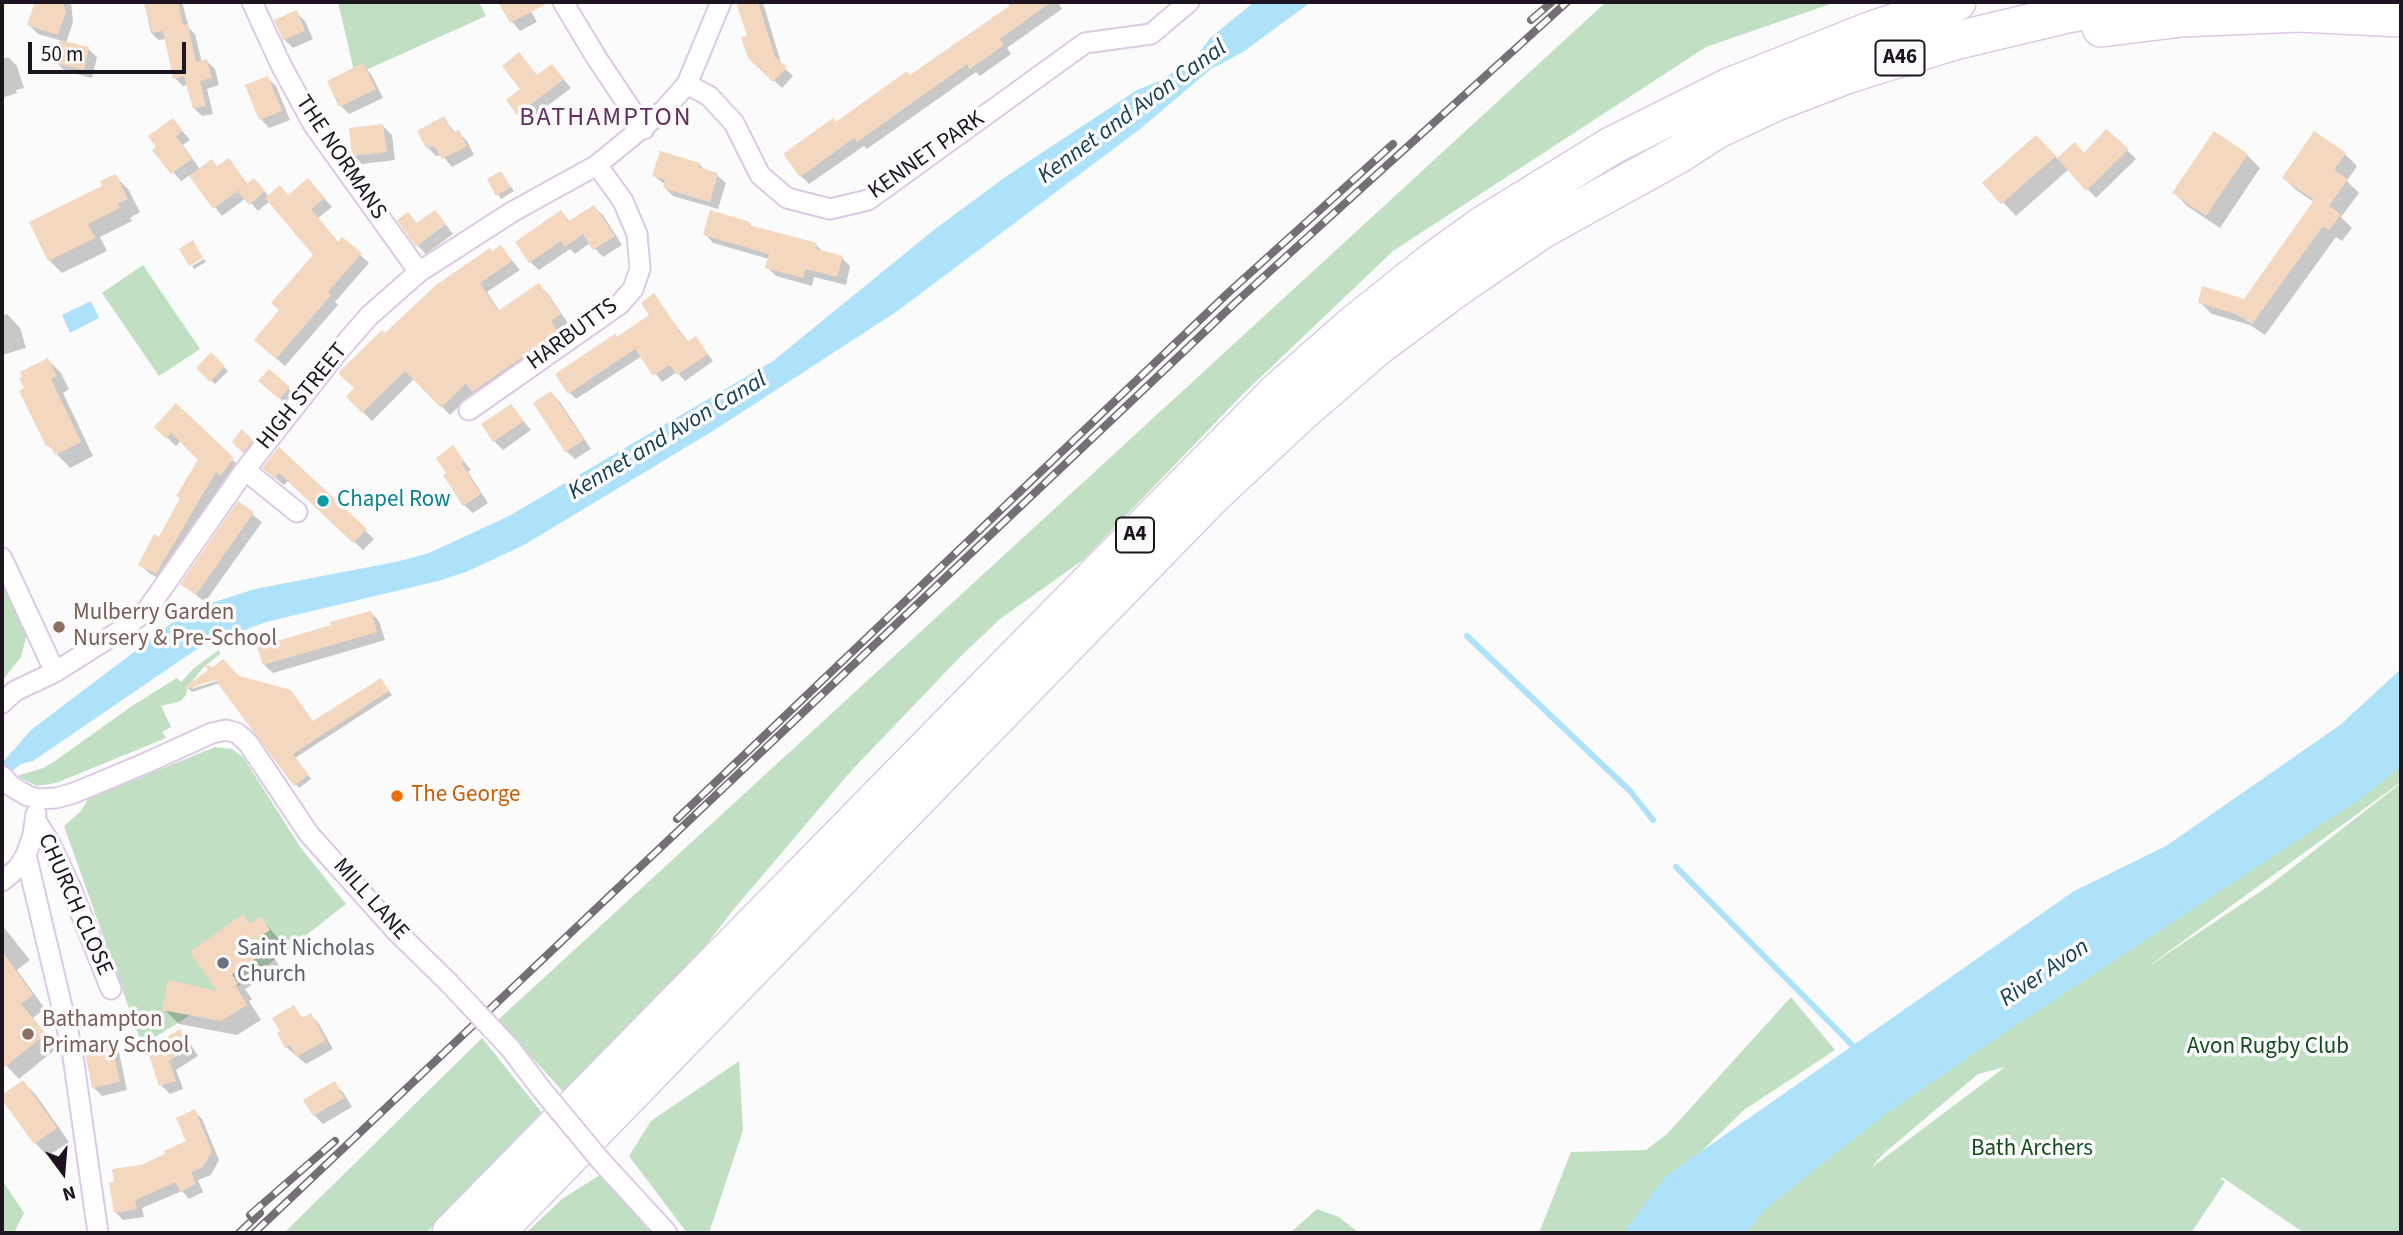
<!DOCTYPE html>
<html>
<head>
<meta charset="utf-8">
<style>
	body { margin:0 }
	#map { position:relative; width:2403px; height:1235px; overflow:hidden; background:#fbfbfb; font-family:"Source Sans 3",sans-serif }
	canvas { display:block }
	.frame { position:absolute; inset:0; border:4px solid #1c1520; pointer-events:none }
	.north { position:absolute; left:28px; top:1137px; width:70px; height:70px; -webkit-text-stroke:5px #fbfbfb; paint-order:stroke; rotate:164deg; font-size:19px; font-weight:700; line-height:28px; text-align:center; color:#1c1520 }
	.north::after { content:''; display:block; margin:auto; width:24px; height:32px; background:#1c1520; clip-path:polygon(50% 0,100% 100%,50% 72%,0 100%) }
	.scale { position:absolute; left:28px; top:42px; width:158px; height:32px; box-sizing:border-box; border:4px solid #1c1520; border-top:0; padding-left:9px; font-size:21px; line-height:24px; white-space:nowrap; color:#1c1520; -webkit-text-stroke:5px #fbfbfb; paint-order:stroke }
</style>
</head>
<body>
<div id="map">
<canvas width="2403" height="1235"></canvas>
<div class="frame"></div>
<div class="north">N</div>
<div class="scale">50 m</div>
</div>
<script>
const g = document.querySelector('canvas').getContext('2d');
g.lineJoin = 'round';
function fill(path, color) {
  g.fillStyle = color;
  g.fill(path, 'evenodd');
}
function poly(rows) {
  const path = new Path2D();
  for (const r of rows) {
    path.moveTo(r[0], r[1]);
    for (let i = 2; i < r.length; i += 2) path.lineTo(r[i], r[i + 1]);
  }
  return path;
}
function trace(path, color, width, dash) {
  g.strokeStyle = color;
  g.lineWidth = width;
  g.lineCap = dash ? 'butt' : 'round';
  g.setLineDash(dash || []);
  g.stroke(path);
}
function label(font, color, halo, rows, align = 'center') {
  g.font = font + ' "Source Sans 3",sans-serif';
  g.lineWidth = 7;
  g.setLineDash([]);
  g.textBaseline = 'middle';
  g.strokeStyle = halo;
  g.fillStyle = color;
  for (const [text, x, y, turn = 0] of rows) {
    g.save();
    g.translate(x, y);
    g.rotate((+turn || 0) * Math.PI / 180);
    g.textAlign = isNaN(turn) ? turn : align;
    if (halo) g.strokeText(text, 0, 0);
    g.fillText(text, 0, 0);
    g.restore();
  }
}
fill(poly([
	[338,2,479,2,486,16,355,75],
	[1606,2,1836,2,1706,47,1393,251,1243,394,1083,560,1000,619,960,657,851,771,734,909,652,1014,568,1097,498,1020],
	[143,265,200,349,159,376,102,293],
	[2,562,29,625,21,657,2,681],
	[219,650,220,654,204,667,187,687,186,695,181,701,161,706,171,727,162,732,166,738,56,783,37,786,17,776,43,768,55,761,132,706,177,678,181,682,194,668],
	[2401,734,2401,782,2146,968,2270,885,2401,783,2401,1233,2304,1233,2222,1177,2221,1179,2225,1182,2191,1233,1720,1233],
	[2005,1067,1871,1168,1883,1154,1978,1074],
	[215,747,232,749,243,757,301,848,346,904,251,978,142,1045,64,826,81,811,88,799],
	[1791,997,1835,1050,1744,1110,1678,1174,1643,1233,1539,1233,1571,1152,1646,1150,1667,1134],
	[482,1038,543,1114,426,1233,284,1233],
	[739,1061,743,1130,709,1233,687,1233,629,1156,651,1121],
	[603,1173,659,1233,526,1233,562,1199],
	[2,1180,24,1213,14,1233,2,1233],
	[1317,1209,1339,1217,1359,1233,1290,1233]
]), '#c0dfc3');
fill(poly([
	[1254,2,1311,2,1243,52,1211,69,1140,129,896,312,713,431,524,545,466,572,438,581,266,622,200,647,33,761,21,764,2,779,2,763,31,730,172,623,205,605,255,589,400,561,429,553,509,516,773,361,935,229,1008,175,1137,90,1162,80,1199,53,1210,38],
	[91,301,99,318,70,333,62,315],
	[2401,669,2401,766,2363,797,2004,1033,1884,1115,1766,1208,1746,1233,1623,1233,1666,1176,2074,891,2166,846,2340,725]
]), '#aee2fa');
fill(poly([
	[37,2,71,2,73,22,66,43,88,49,97,57,92,78,65,71,56,62,62,41,38,34,29,25],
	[144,2,182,2,189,28,195,34,202,63,207,61,215,69,219,85,207,89,213,114,202,116,195,109,188,85,183,86,175,78,166,39,159,40,151,33],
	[500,2,526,2,537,22,520,31,512,22],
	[743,2,760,2,764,6,782,66,793,76,782,88,749,57,749,37,738,3],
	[1007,2,1058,2,1062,9,1007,48,1011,54,980,76,976,72,867,149,864,146,809,184,801,176,837,123,910,77,1011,7],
	[296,12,305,21,313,39,293,48,284,39],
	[519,55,538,77,560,75,571,88,526,122,518,114,522,90],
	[8,57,17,66,24,88,16,90,17,93,2,98,2,59],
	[363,66,371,74,383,98,349,114,341,106],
	[267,78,276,86,290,120,269,128,261,119],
	[444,118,456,134,458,132,467,141,474,155,452,167,442,155,436,156,427,147],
	[173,120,190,140,183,145,200,169,218,168,229,160,249,186,262,188,269,197,289,197,316,189,332,207,318,218,339,243,342,239,369,263,335,302,338,305,285,366,265,349,281,311,316,255,270,201,258,211,246,198,222,216,190,175,181,181,173,172],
	[383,126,392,135,395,160,362,164,353,155],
	[2074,144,2085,155,2127,150,2136,159,2096,198,2069,169,2016,216,1985,183,2049,150,2058,159],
	[2345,154,2357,166,2347,181,2359,193,2341,217,2352,228,2342,241,2336,237,2265,335,2250,325,2212,314,2200,302,2245,301,2314,202,2296,190,2284,178],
	[2247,155,2260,168,2220,228,2187,206,2174,192],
	[699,164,706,171,717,175,726,183,718,209,673,196,665,188,666,185,654,176],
	[501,173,514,191,501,199,489,180],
	[115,176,128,189,140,212,130,218,132,221,100,237,107,251,62,273,49,260,105,187],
	[594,207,603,215,622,245,603,257,590,243,575,254,570,249,539,270,530,262,561,212,571,222],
	[443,221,453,234,426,254,417,245,418,225],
	[749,223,754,229,816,245,824,253,842,258,850,266,846,285,814,277,812,286,776,276,767,267,769,259,713,243,705,234],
	[501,247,520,270,487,292,500,312,539,285,548,294,568,323,558,330,566,342,482,399,474,392,450,415,415,378,372,421,348,397,356,388,385,336],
	[204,259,206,262,194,269,192,266],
	[654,296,689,343,695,338,713,361,685,381,677,372,662,382,642,356,576,399,569,392,618,338,651,316],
	[7,314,20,328,26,348,2,355,2,316],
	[211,355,228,371,215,384,198,368],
	[48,360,61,373,69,389,63,393,93,456,70,468,48,445,26,389],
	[269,371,292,392,284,402,260,381],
	[551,393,560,402,591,449,575,459,566,451],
	[176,406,241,468,230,483,225,479,165,582,149,573,140,564,159,539,200,460,181,441,176,446,156,427],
	[511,406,531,430,503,450,494,441],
	[242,431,261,449,252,460,234,442],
	[453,448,471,470,468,472,488,503,473,513,464,505,448,473],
	[279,449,374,539,363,550,289,480,284,485,273,476],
	[239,504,262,522,205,602,182,584],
	[371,613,379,621,385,640,273,673,264,665],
	[210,670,238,677,313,723,384,684,392,695,295,758,311,779,299,788,220,683,192,692,188,688],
	[223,676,224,679,191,689,197,684],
	[243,917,251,925,261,918,284,945,271,953,280,967,245,989,252,999,249,1001,261,1020,237,1035,179,1024,164,1009,221,994],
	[2,925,30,960,17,970,45,1009,33,1018,57,1048,19,1079,2,1061],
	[294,1008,304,1019,311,1015,319,1024,333,1049,306,1064,286,1047,282,1032],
	[180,1031,188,1040,198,1056,176,1070,183,1089,170,1094,161,1085,149,1050],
	[110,1043,119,1052,127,1090,102,1096,93,1087],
	[23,1082,36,1095,69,1142,48,1156,35,1143,2,1097],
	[334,1084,343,1092,352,1107,323,1124,314,1115,306,1100],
	[194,1111,202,1119,219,1160,211,1175,198,1180,203,1192,189,1199,182,1191,142,1208,144,1217,123,1220,115,1212,116,1184,141,1166,189,1142]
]), '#0003');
trace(poly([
	[1467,636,1631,792,1653,820],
	[1676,867,1857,1050]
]), '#aee2fa', 6);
fill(poly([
	[35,2,63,2,66,12,58,35,27,25],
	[144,2,178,2,183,25,188,24,196,62,207,59,212,78,200,81,206,106,193,109,184,76,173,79,163,31,152,33],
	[498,2,550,2,510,23],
	[736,2,758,2,775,57,787,67,773,82,748,58,741,37,747,36],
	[1015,2,1051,2,1000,39,1004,45,970,69,967,64,857,142,854,138,800,177,783,154,833,118,836,122,907,71,910,75],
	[297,10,305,31,283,40,274,20],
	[60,40,89,47,84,70,54,63],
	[519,52,537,75,552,64,564,79,517,115,506,100,520,89,502,66],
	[363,63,376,89,339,107,327,81],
	[268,76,282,111,259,120,245,85],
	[444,116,453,133,459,130,467,146,442,159,435,147,426,148,417,131],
	[173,118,183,131,176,136,192,159,171,174,152,150,156,147,148,136],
	[383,124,387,152,352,156,349,128],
	[2106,129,2129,149,2086,191,2057,158,2075,142,2084,153],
	[2214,131,2248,154,2206,216,2172,193],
	[2314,131,2346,153,2334,170,2348,179,2329,206,2341,214,2329,230,2323,226,2252,324,2236,314,2198,303,2202,286,2244,299,2314,200,2282,178],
	[2036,135,2056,156,2001,204,1982,183],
	[660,151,700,163,698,167,718,173,710,202,663,188,665,180,652,176],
	[229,158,247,184,254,178,265,191,249,205,238,192,245,186,213,209,189,176,212,159,217,166],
	[501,171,511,187,496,196,487,179],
	[116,174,128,199,118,204,120,208,88,224,95,238,48,261,29,222,102,186,100,181],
	[308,178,325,198,311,209,338,242,342,237,362,253,328,292,331,295,276,359,254,340,279,310,271,303,313,255,265,198,280,185,288,195],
	[594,205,615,236,593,250,583,234,565,247,561,241,529,263,515,242,561,210,569,221],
	[435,210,446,224,416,247,397,220,408,212,417,223],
	[710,210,750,222,749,225,817,243,816,249,843,256,837,277,806,269,803,278,765,268,769,254,703,235],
	[193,240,203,258,189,266,179,249],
	[501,245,512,261,480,283,498,311,539,283,561,314,551,321,558,332,472,392,466,383,441,408,405,371,362,413,346,397,354,388,338,373,382,330,385,333,436,285,490,248,492,251],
	[654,293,687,342,696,336,708,354,677,375,670,365,653,376,635,349,568,394,555,374,615,334,617,337,649,315,641,303],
	[211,352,225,366,210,382,196,368],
	[48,358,57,376,51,379,81,442,55,455,50,446,46,446,19,391,24,388,19,378,22,377,20,372],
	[269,369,290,387,279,399,258,381],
	[551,391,584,440,565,452,533,403],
	[176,403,234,458,220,476,216,472,156,574,138,565,154,534,159,537,180,498,176,496,198,460,171,433,166,439,154,427],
	[511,404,524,421,493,442,481,424],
	[242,429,253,440,243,453,232,442],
	[453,445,464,461,461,463,481,494,463,506,443,475,446,473,436,458],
	[279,447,367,529,353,543,279,473,274,478,262,468],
	[238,501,254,512,196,595,180,584],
	[371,611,377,632,263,665,257,647,331,625,330,622],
	[223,659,239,676,291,690,313,721,381,678,389,691,293,754,309,775,294,786,215,680,187,689,186,686,208,670,203,664,213,667],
	[243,914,250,924,261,916,270,930,258,938,267,951,232,974,238,984,236,986,247,1005,221,1021,162,1010,168,980,217,991,190,952],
	[2,951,33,995,21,1004,46,1034,2,1069],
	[294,1005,302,1018,311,1013,326,1040,296,1057,290,1045,285,1048,277,1033,280,1031,272,1018],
	[180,1029,191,1047,169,1061,176,1081,159,1086,147,1049],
	[111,1041,120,1082,92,1088,84,1047],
	[23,1080,57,1128,34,1144,2,1100,2,1095],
	[335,1081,344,1098,313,1116,303,1100],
	[195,1109,212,1151,203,1167,191,1172,196,1184,180,1192,176,1182,135,1200,137,1209,114,1213,109,1183,114,1182,112,1169,141,1165,165,1154,164,1151,186,1141,176,1118]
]), '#f3d7be');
const street = poly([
	[252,2,281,65,313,124,419,272],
	[563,2,596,57,644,129],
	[687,84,709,96,734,123,760,175,787,198,830,209,868,200,1085,43,1151,34,1189,2],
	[469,410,620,304,633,289,640,269,637,234,623,201,597,165],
	[245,470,297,512],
	[2,558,55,672],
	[2,703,15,691,55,672,123,629,147,610,245,470,336,354,369,316,419,272,512,212,597,165,664,110,687,84,721,2],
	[2,776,11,786,28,796,38,799,56,798,74,793,146,763,212,733,226,730,237,733,248,743,309,834,396,931,448,982],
	[36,821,50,843,70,886,111,989],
	[26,855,72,1049,98,1233],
	[2,881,18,868,26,855,33,835,36,814],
	[510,1048,542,1090],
	[601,1161,667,1233]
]);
const highway = poly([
	[2101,28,2182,18,2299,13,2401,18],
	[451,1233,1128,543,1277,392,1353,325,1433,261,1483,225,1611,146,1729,87,1872,30,1957,2],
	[495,1233,1211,497,1302,412,1377,347,1458,287,1543,229,1679,154,1716,130,1776,102,1846,75,1954,41,2067,14,2136,2]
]);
trace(street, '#ddc9e6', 23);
trace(highway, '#ddc9e6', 40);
trace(street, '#fff', 19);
trace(highway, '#fff', 37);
const rail = poly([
	[1531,20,1552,2],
	[677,819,1228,293,1393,144],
	[250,1215,335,1141],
	[239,1233,260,1213],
	[254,1233,1236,302,1567,2]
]);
trace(rail, '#736f75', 8);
trace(rail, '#fbfbfb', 5, [16]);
const streetBridge = poly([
	[448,982,510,1048],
	[542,1090,601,1161]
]);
trace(streetBridge, '#ddc9e6', 23, []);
trace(streetBridge, '#fff', 19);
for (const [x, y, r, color] of [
	[323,501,7,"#0f9aa8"],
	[59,627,7,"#8d6e63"],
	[397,796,7,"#e8710a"],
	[223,963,7,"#6b7280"],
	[28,1034,7,"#8d6e63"]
]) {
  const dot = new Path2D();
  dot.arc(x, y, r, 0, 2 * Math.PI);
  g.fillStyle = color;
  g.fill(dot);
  trace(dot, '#fbfbfb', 2.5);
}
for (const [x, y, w] of [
	[1900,58,49],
	[1135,535,38]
]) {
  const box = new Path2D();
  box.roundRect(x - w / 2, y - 17.5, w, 35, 5);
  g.fillStyle = '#fbfbfb';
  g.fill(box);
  trace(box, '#1c1520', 2);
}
label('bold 21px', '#1c1520', null, [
	["A46",1900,58],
	["A4",1135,535]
]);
label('23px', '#1c1520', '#fbfbfb', [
	["KENNET PARK",927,156,-35],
	["THE NORMANS",340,158,56],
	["HARBUTTS",573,335,-36],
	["HIGH STREET",303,397,-51],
	["MILL LANE",370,900,48],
	["CHURCH CLOSE",74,905,66]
]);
label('23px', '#0d838f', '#fbfbfb', [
	["Chapel Row",337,501]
], 'left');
label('23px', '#785e54', '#fbfbfb', [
	["Mulberry Garden",73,614],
	["Nursery & Pre-School",73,640],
	["Bathampton",42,1021],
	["Primary School",42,1047]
], 'left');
label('23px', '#c56008', '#fbfbfb', [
	["The George",411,796]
], 'left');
label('23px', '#5b616d', '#fbfbfb', [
	["Saint Nicholas",237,950],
	["Church",237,976]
], 'left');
label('23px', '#124c21', '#fbfbfb', [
	["Avon Rugby Club",2268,1048],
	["Bath Archers",2032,1150]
]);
label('italic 24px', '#144051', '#fbfbfb', [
	["Kennet and Avon Canal",1133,113,-36],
	["Kennet and Avon Canal",668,437,-31],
	["River Avon",2045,974,-34]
]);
g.letterSpacing = '2px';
label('26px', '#623061', '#fbfbfb', [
	["BATHAMPTON",606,119]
]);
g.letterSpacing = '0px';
</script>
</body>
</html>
